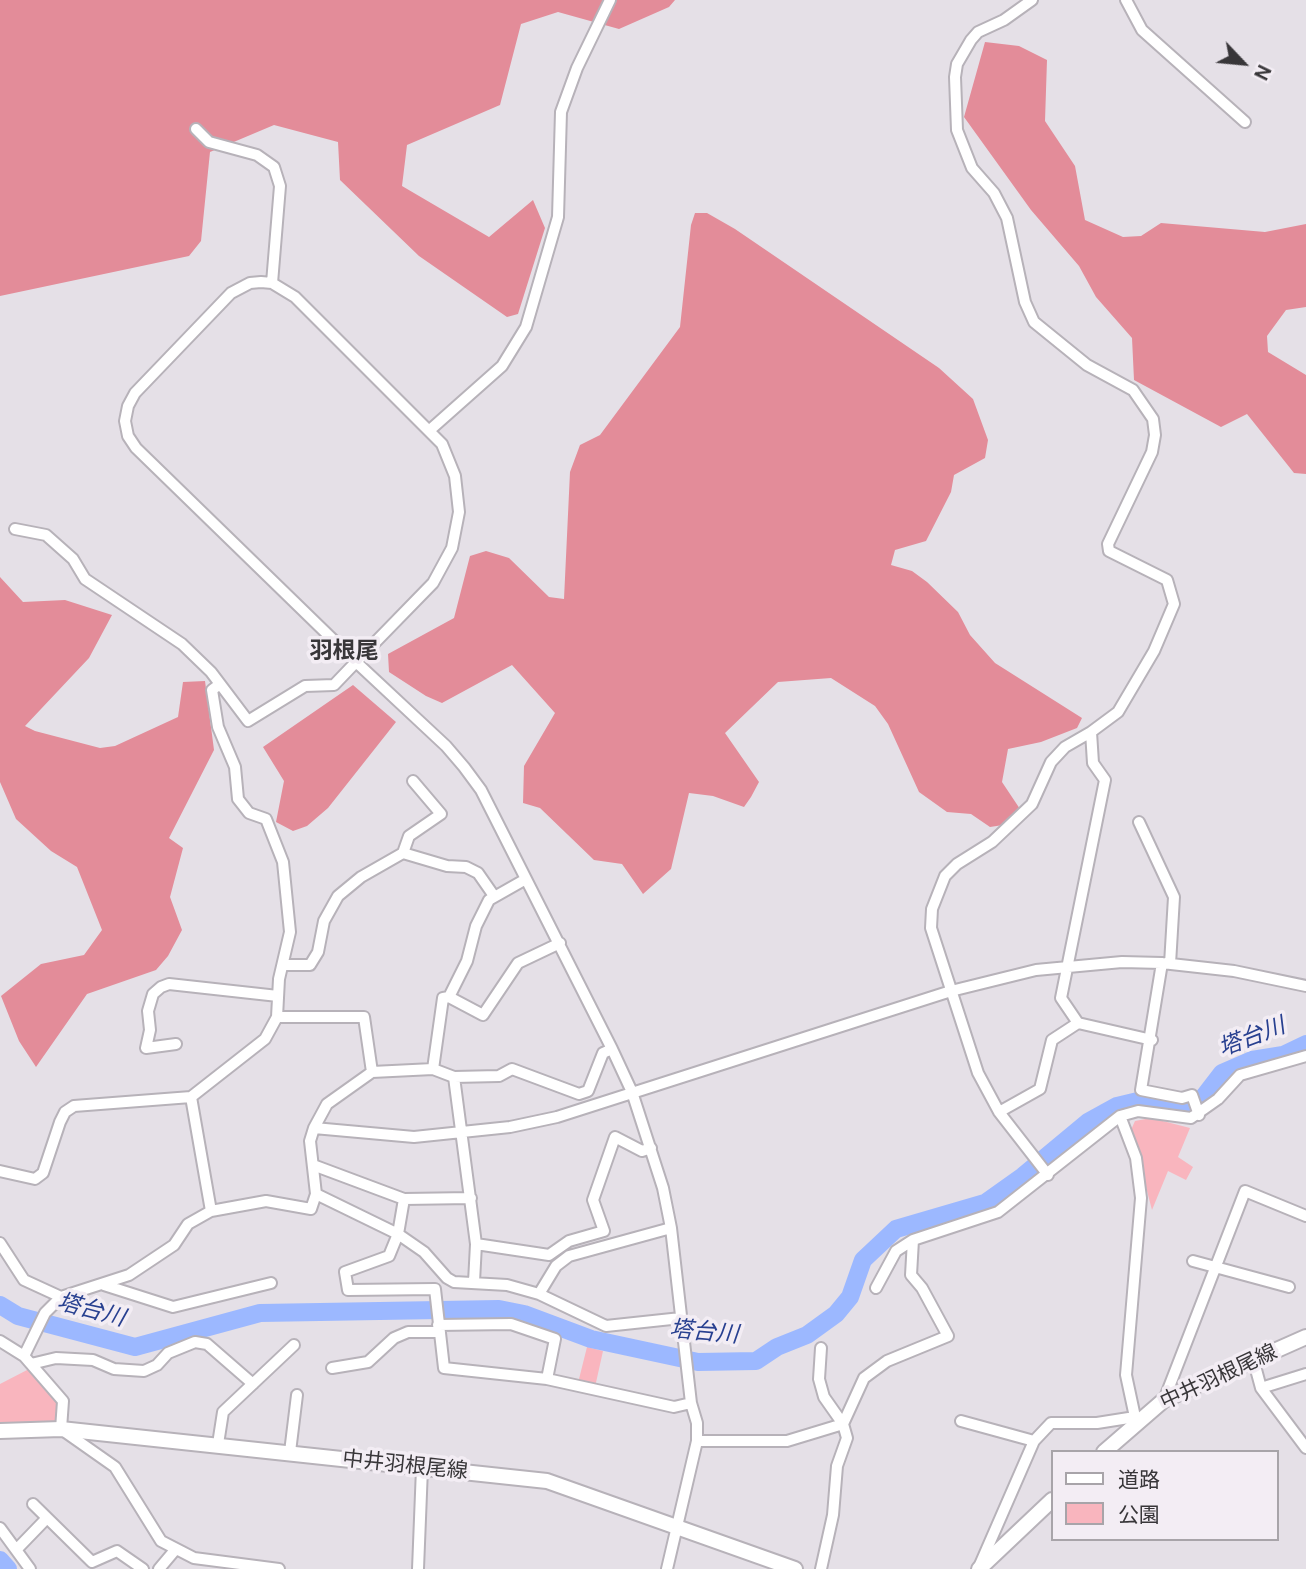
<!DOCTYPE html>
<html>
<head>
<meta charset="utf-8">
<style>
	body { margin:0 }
	#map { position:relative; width:1306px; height:1569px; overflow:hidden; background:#e5e0e7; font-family:"DM Sans","Noto Sans JP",sans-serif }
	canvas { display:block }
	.legend { position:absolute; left:1051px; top:1450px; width:228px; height:91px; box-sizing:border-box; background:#f3edf4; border:2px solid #a8a4a9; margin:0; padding:9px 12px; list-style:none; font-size:21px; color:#383639 }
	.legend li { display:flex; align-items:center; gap:14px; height:35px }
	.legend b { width:35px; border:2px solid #a8a4a9 }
	.north { position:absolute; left:1208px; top:28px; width:70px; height:70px; -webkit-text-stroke:5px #f3edf4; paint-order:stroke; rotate:116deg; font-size:19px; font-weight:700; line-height:28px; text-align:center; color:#383639 }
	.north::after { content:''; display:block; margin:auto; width:24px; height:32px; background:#383639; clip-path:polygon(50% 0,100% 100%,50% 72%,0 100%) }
</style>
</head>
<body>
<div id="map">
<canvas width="1306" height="1569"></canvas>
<ul class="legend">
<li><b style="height:9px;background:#fff"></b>道路</li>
<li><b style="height:19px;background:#f9b5be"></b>公園</li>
</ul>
<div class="north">N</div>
</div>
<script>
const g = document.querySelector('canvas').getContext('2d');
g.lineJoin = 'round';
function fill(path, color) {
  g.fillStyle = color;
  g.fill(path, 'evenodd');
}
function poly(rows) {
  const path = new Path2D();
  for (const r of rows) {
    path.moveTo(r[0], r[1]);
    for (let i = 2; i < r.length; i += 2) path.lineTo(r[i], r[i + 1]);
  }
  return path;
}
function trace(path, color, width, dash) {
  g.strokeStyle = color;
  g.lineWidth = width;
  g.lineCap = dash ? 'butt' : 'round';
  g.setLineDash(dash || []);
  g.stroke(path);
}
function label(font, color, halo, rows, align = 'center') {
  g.font = font + ' "DM Sans","Noto Sans JP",sans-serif';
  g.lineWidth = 7;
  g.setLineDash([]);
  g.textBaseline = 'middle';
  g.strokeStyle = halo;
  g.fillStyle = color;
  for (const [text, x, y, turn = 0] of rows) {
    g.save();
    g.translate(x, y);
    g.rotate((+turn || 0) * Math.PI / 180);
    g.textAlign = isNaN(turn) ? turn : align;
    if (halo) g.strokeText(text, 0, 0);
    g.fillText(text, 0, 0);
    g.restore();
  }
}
fill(poly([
	[1151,1118,1190,1128,1178,1157,1193,1167,1186,1180,1168,1171,1152,1210,1131,1130,1135,1121],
	[587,1347,603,1351,595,1387,578,1383],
	[29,1369,57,1403,56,1424,0,1428,0,1384]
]), '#f9b5be');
fill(poly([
	[0,0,675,0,669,7,619,29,558,12,521,24,500,105,407,145,402,186,489,237,533,200,545,228,518,314,507,317,419,256,340,180,338,142,274,125,210,152,201,241,189,256,0,296],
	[985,42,1019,46,1047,60,1045,121,1075,166,1085,220,1123,237,1141,236,1161,223,1265,232,1306,224,1306,307,1286,310,1267,336,1268,352,1306,375,1306,474,1294,473,1247,414,1221,427,1134,380,1132,338,1096,297,1079,266,1031,210,964,117],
	[695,213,707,213,735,229,939,368,973,399,988,440,985,458,954,475,951,492,926,541,895,550,891,565,912,571,927,582,958,612,970,635,995,663,1082,718,1077,728,1041,742,1008,749,1002,782,1022,812,1016,823,990,827,971,814,947,812,919,792,888,724,875,706,831,678,778,682,725,733,759,782,751,797,744,807,713,796,689,793,671,869,643,894,622,864,594,860,540,808,523,803,524,766,555,713,512,665,442,703,426,696,389,672,388,654,454,618,470,556,486,551,509,558,549,597,564,599,570,472,580,445,600,435,680,327,691,225],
	[0,577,23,602,65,600,112,615,89,658,25,726,35,731,100,748,115,746,178,717,183,682,205,681,214,750,169,838,183,848,170,897,182,930,168,956,156,970,87,994,36,1067,19,1041,1,996,41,964,84,955,102,930,77,867,51,851,16,819,0,782],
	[353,685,396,722,328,808,307,826,293,831,276,822,284,781,263,747]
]), '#e38c99');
trace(poly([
	[0,1305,18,1316,135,1347,260,1313,499,1309,524,1314,591,1339,698,1362,756,1361,777,1347,807,1335,836,1314,850,1297,863,1260,896,1229,985,1203,1023,1176,1088,1122,1117,1106,1142,1100,1186,1108,1202,1099,1222,1073,1252,1060,1283,1055,1306,1044],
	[0,1560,8,1569]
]), '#9cb8ff', 18);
const minor = poly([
	[1032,0,1004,20,978,32,971,40,957,64,955,77,957,130,972,168,994,193,1007,218,1025,302,1034,322,1087,365,1133,390,1153,419,1155,435,1152,452,1108,544,1109,551,1167,580,1174,604,1154,651,1118,712,1091,732,1093,763,1105,780,1061,998,1078,1023,1152,1040],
	[1126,0,1142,30,1245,122],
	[196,129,209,142,257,155,274,167,280,186,272,283],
	[431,429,502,366,526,327,558,217,561,112,577,68,610,0],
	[15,529,46,535,73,559,85,579,182,644,211,672,248,721,305,686,334,685,356,662,433,583,452,548,459,512,455,476,442,444,295,297,272,283,261,282,250,283,231,293,135,393,128,406,125,421,128,436,136,448,356,662,446,746,464,767,481,790,612,1049,632,1092,663,1188,671,1228,691,1403,697,1423,697,1441,667,1569],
	[413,781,441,814,409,836,403,853,447,866,466,867,478,873,494,896],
	[1139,822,1174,897,1170,964],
	[1162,963,1141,1090,1182,1098,1192,1095,1199,1115],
	[283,965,310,965,318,952,324,921,338,896,361,877,403,853],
	[449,997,467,961,476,926,489,900,526,879],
	[277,1017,364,1017,372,1072],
	[176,1044,146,1048,150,1030,148,1011,153,994,161,987,169,984,278,996],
	[433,1069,443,998,449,997,483,1015,518,963,560,943],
	[454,1077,476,1244,474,1282],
	[191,1097,211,1211],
	[999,1112,1040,1089,1052,1040,1078,1023],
	[1120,1116,1136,1158,1141,1198,1126,1375,1135,1417],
	[314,1128,414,1137,510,1127,557,1117,951,991,1036,970,1122,962,1162,963,1234,971,1306,986],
	[313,1165,404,1199,471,1198],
	[0,1171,35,1179,43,1173,60,1122,65,1112,74,1106,191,1097,265,1039,277,1017,279,979,290,932,283,862,266,819,249,813,238,799,235,767,218,727,212,690,220,684],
	[1048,1175,999,1112,978,1073,931,928,932,909,945,876,957,864,992,842,1032,804,1051,762,1065,747,1091,732],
	[316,1194,398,1234,389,1256,345,1272,348,1290,435,1289,444,1368,547,1379,674,1407,691,1403],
	[404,1199,398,1234,424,1252,447,1278,454,1282,507,1285,539,1294],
	[671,1228,569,1256,556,1266,539,1294,606,1326,681,1318],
	[0,1243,24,1280,61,1297],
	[476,1244,549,1255,569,1241,604,1231,593,1200,615,1137,642,1151,651,1148],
	[1193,1261,1289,1287],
	[104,1285,173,1307,271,1283],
	[876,1288,896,1251,913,1240],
	[438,1325,511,1324,555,1339,547,1379],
	[0,1341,24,1356],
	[821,1348,819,1379,824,1397,843,1424,847,1438,837,1466,833,1515,821,1569],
	[1254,1362,1261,1388,1306,1448],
	[31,1364,56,1358,93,1360,114,1369,144,1371,157,1365,168,1353,195,1342,207,1344,253,1384],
	[332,1368,368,1362,394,1338,408,1332,438,1332],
	[1261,1388,1306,1374],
	[1164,1400,1245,1191,1306,1216],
	[961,1421,1034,1441],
	[697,1441,787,1441,843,1424,864,1378,887,1361,948,1336,922,1288,911,1275,913,1240,998,1212,1120,1116,1138,1111,1191,1118,1218,1099,1240,1075,1306,1056],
	[218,1444,223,1412,294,1345],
	[290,1452,297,1395],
	[33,1504,92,1562,117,1551,143,1569],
	[0,1528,30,1569],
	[16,1550,46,1519],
	[979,1567,1034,1441,1051,1423,1097,1423,1135,1417,1140,1419],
	[159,1569,175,1550],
	[279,1569,194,1558,161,1541,115,1467,61,1429,63,1401,24,1356,45,1313,61,1297,129,1275,174,1245,188,1224,211,1211,266,1201,311,1209,316,1194,310,1141,314,1128,327,1104,372,1072,433,1069,454,1077,499,1076,512,1069,579,1094,588,1091,603,1053,612,1049],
	[418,1569,422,1468]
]);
const major = poly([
	[0,1431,61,1429,547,1481,795,1569],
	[1104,1452,1164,1400,1306,1337],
	[979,1569,1052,1500]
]);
trace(minor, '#b7b2b9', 14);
trace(major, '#b7b2b9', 18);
trace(minor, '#fff', 10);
trace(major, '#fff', 14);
label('21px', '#383639', '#f3edf4', [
	["中井羽根尾線",1219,1378,-25],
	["中井羽根尾線",405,1466,6]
]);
label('bold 23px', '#383639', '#f3edf4', [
	["羽根尾",344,652]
]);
label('italic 23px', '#284090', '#f3edf4', [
	["塔台川",1252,1038,-21],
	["塔台川",91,1311,15],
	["塔台川",704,1333,5]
]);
</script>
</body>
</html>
